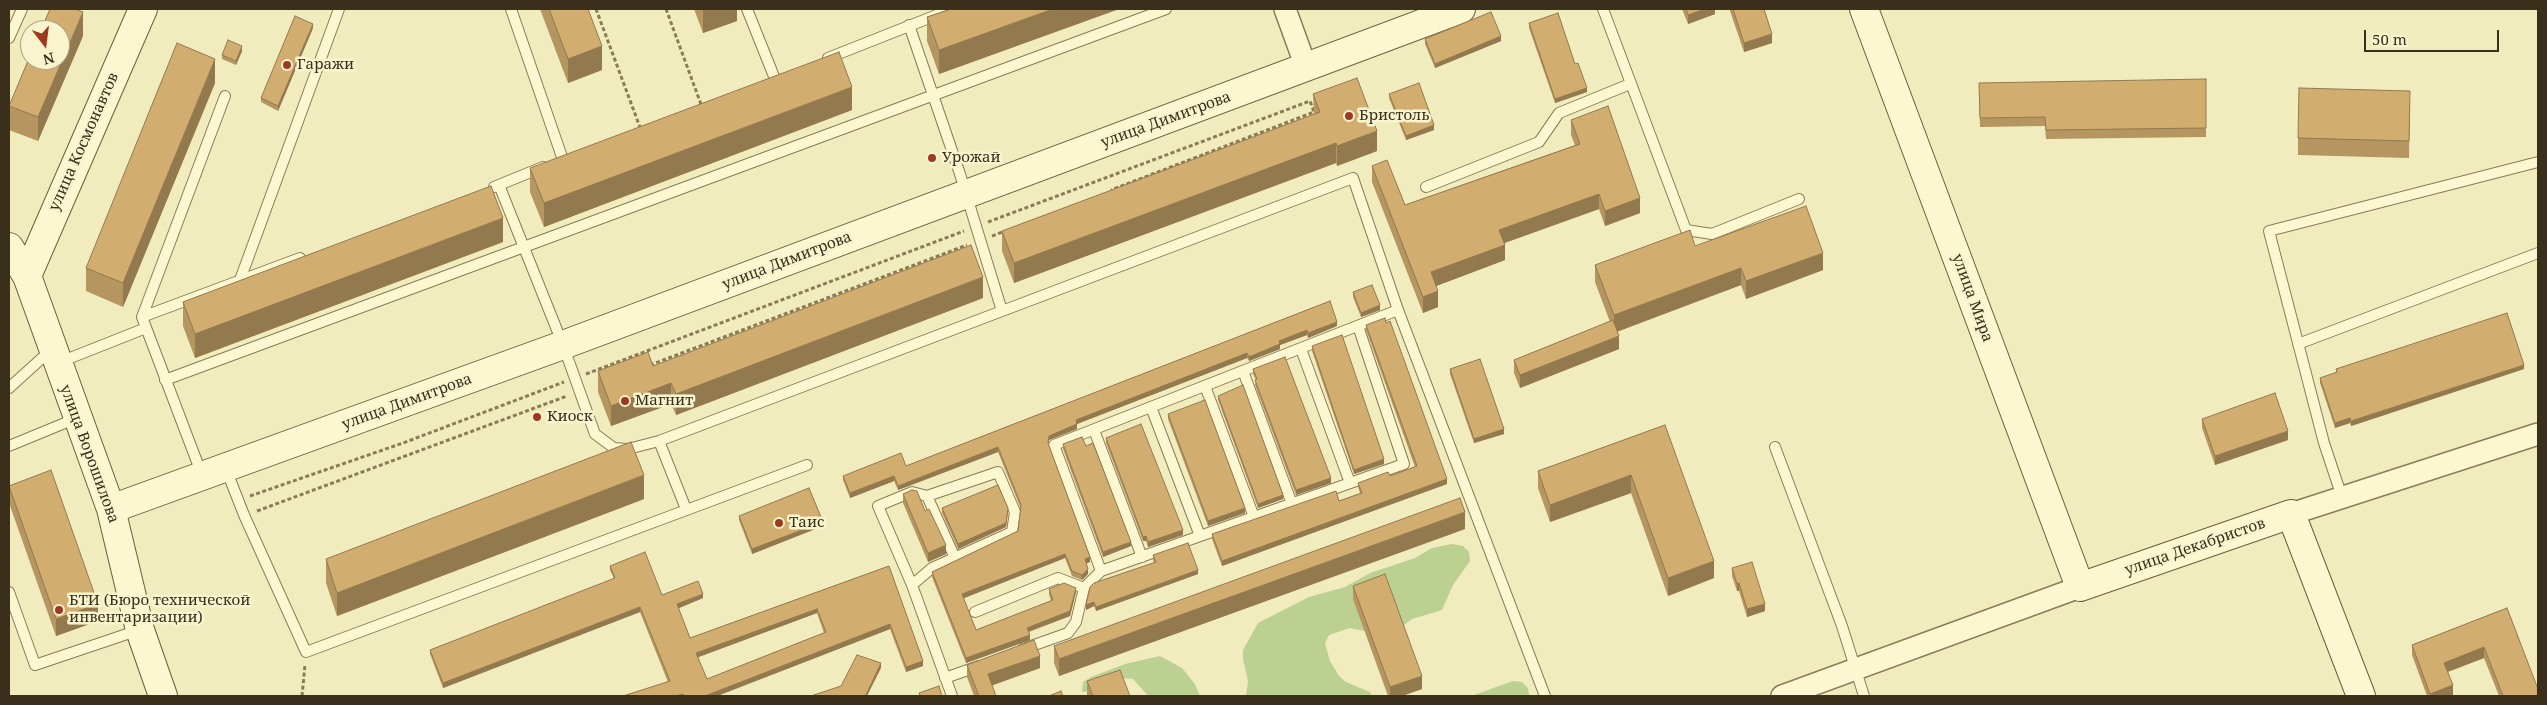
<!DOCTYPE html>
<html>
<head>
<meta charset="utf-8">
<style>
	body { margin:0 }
	#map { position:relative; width:2547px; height:705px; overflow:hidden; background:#f1ecbe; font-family:"Noto Serif",serif }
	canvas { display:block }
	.frame { position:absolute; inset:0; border:10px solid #392f1b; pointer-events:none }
	.north { position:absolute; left:20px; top:20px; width:50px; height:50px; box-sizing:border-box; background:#f8f4ce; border:1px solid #aca586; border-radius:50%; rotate:165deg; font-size:14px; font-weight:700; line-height:20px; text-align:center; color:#392f1b }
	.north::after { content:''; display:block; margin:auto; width:18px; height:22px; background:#9e3921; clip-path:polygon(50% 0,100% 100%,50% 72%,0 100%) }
	.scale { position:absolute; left:2364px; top:30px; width:135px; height:22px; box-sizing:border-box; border:2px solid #392f1b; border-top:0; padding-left:6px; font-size:15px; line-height:18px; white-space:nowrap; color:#392f1b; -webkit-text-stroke:4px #f8f4ce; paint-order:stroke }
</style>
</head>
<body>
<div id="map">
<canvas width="2547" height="705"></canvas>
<div class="frame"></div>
<div class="north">N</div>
<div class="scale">50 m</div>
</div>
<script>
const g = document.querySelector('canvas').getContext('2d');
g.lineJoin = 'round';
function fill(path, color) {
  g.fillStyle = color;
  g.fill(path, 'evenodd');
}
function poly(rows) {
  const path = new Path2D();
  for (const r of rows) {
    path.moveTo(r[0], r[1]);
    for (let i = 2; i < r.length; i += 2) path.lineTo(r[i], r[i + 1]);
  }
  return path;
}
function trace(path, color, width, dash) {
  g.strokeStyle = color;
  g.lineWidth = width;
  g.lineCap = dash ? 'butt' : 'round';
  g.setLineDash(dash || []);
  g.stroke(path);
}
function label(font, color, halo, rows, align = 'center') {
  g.font = font + ' "Noto Serif",serif';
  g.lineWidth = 5;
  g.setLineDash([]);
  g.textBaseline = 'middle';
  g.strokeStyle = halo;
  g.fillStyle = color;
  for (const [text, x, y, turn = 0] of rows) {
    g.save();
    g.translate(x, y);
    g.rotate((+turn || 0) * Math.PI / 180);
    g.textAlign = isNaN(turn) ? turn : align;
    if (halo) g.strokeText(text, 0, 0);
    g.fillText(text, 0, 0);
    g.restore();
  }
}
fill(poly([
	[1452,544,1463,546,1469,552,1470,561,1453,585,1442,610,1412,619,1397,630,1374,633,1350,628,1329,635,1325,643,1330,661,1339,676,1346,682,1370,692,1372,696,1246,696,1248,681,1243,659,1243,650,1258,623,1309,597,1345,587,1370,573,1415,558,1432,548],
	[1160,656,1182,668,1195,684,1200,696,1148,696,1133,679,1122,678,1093,691,1082,692,1083,682,1091,677,1125,664],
	[1513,681,1522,682,1528,688,1529,696,1471,696]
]), '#bcd091');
const lane = poly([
	[511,9,563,160],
	[747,9,775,79],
	[1603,9,1686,230,1712,234,1799,199],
	[909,25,960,174,1002,311],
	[9,38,22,9],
	[828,58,952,9],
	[499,185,563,345,595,434,614,448,628,449,659,441,1353,178,1398,310,1545,696],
	[494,187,543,167],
	[1426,187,1539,142,1559,113,1630,84],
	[240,280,339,9],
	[142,317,225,96],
	[2298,344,2538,253],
	[1301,349,1350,483],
	[60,362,146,328],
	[1243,371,1292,504],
	[165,380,1166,9],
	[1205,386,1254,517],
	[9,388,52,349],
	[1151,407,1200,536],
	[1094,430,1142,557],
	[659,441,686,509],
	[9,446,77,418],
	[1775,447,1842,626,1864,696],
	[226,469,244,515,306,652,807,465],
	[202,475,142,317,300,258],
	[927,496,955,558],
	[2342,497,2324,443,2269,231,2538,162],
	[1101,571,1054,445,1398,310],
	[912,585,932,568,1012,532,1015,512,998,472,927,496,912,492,878,506,912,585,952,696],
	[9,592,35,665,139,630],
	[975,612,1058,578,1084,588],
	[1023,649,1068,633,1076,622,1084,588,1101,571,1404,464,1358,326],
	[945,678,979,666]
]);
const street = poly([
	[1285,9,1306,67],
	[2291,514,2538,434],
	[1782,696,2080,587]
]);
const secondary = poly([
	[1864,9,2080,587,2291,514,2361,696],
	[9,247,27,276,111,509,140,630,163,696],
	[27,276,143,9],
	[111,509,563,345,1461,9]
]);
trace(lane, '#8a7c55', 12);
trace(street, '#8a7c55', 24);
trace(secondary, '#6c5d39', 30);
trace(poly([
	[596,9,641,130],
	[666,9,702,107],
	[988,222,1310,101,1314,112,1111,190],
	[992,236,1005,231],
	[650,365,967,245],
	[586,374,964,231],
	[250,496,403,443,564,382],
	[257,511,567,396],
	[302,696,305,665]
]), '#8a7c55', 3, [4, 2.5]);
trace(lane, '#fbf7d1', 10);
trace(street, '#fbf7d1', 21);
trace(secondary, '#fbf7d1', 28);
fill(poly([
	[540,9,588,9,602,70,568,83],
	[694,9,737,9,737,21,703,33],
	[951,9,1119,9,939,74,927,41,927,17],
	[1682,9,1715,9,1715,14,1688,24],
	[1730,9,1764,9,1772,43,1744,52,1730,11],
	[1529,23,1575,64,1587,92,1555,103,1529,28],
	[313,28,278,111,261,102,261,98],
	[83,36,38,141,9,130,9,106],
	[1425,39,1501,41,1435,68,1425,44],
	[242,51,236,65,222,59,222,55],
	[2206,79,2206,137,2046,139,2045,126,1980,127,1979,92],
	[215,83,123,307,86,291,86,268],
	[1313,94,1377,151,1337,166,1336,163,1014,283,1002,251,1002,231,1314,115],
	[1389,94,1434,130,1406,140,1389,98],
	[2410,108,2409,158,2298,155,2298,138],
	[852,110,544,227,530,192,530,168],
	[1571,120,1640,213,1605,226,1599,209,1504,243,1505,260,1436,286,1438,307,1423,313,1372,182,1372,166,1405,205,1575,145,1571,135],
	[503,242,195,358,183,326,183,302],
	[1695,246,1823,270,1746,299,1741,285,1617,331,1619,349,1520,388,1514,373,1514,360,1610,322,1595,282,1595,265],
	[1353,292,1380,310,1361,317,1353,297],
	[983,298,676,415,671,404,611,426,598,392,598,371,653,366],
	[1330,301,1337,326,1308,338,1307,335,1280,345,1280,349,1249,361,1247,358,1077,424,1077,429,1049,440,1048,444,1090,562,1086,563,1088,574,1082,580,1072,576,1065,558,963,598,976,630,1051,601,1049,594,1049,589,1076,592,1070,616,1029,632,1030,640,966,663,932,577,932,572,1018,531,1021,509,998,452,898,490,894,481,850,498,843,480,843,476,906,466],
	[1366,325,1447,484,1222,566,1212,539,1212,534,1339,501,1360,493,1358,487,1358,483,1390,476,1415,467,1366,330],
	[1312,346,1384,464,1354,474,1312,351],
	[1253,369,1331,483,1296,495,1255,385,1256,380,1253,374],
	[1450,369,1504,434,1474,443,1450,374],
	[2336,369,2524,369,2351,426,2350,423,2335,428,2320,383,2320,378,2336,373],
	[1218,396,1283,499,1258,508,1218,400],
	[1168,414,1245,513,1208,526,1168,419],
	[2202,419,2288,440,2215,465,2202,428],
	[1665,425,1714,578,1668,596,1631,493,1550,522,1538,488,1538,471],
	[1106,438,1183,535,1148,547,1146,541,1143,541,1106,443],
	[1063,444,1131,546,1103,557,1063,449],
	[9,485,98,621,56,636,9,503],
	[903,494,925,511,946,554,928,562,903,503],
	[644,499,337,616,326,583,326,559],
	[942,508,1008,513,1006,527,958,549,942,513],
	[739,516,823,526,752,554,739,520],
	[1465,529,1059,676,1054,663,1054,646],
	[1153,555,1198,574,1096,611,1094,606,1086,610,1094,583,1154,563,1153,560],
	[610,566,662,595,703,598,678,608,690,638,889,566,923,666,906,672,890,629,717,696,623,696,668,682,640,612,443,688,430,654,430,650,614,579,610,570],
	[817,613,824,633,707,679,698,657],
	[1732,568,1765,611,1747,617,1739,591,1737,591,1732,576],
	[1353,586,1422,689,1402,696,1388,696,1353,599],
	[2507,608,2538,696,2499,696,2484,658,2448,672,2453,695,2451,696,2427,696,2412,655,2412,645],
	[967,665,1040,668,992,685,996,696,974,696,967,677],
	[1087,681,1130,696,1087,696]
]), '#b59560');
fill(poly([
	[703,9,737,9,737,21,703,33],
	[1053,9,1119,9,939,74,939,50],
	[1705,9,1715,9,1715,14,1688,24,1688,15],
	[83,12,83,36,38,141,38,117],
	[313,24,313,28,278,111,278,106],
	[1772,34,1772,43,1744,52,1744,43],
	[1501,36,1501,41,1435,68,1435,64],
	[242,46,242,51,236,65,236,61],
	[602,46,602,70,568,83,568,59],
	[215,59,215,83,123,307,123,283],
	[852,87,852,110,544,227,544,203],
	[1587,88,1587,92,1555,103,1555,99],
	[1434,125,1434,130,1406,140,1406,136],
	[1377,131,1377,151,1337,166,1337,146],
	[1336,143,1336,163,1014,283,1014,263],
	[1599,194,1599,209,1499,245,1499,230],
	[1640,198,1640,213,1605,226,1605,211],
	[503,218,503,242,195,358,195,334],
	[1505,245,1505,260,1431,288,1431,272],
	[1823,253,1823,270,1746,299,1746,281],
	[1741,268,1741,285,1614,333,1614,315],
	[983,277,983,298,676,415,676,394],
	[1438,291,1438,307,1423,313,1423,297],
	[1380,305,1380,310,1361,317,1361,313],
	[1337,322,1337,326,1308,338,1308,333],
	[1307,330,1307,335,1280,345,1280,349,1249,361,1249,357,1279,341],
	[1619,336,1619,349,1520,388,1520,375],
	[1247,353,1247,358,1077,424,1077,429,1049,440,1048,447,1049,436,1076,420],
	[2524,365,2524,369,2351,426,2351,421],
	[671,383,671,404,611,426,611,406],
	[2350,418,2350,423,2335,428,2335,423],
	[1504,429,1504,434,1474,443,1474,439],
	[2288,431,2288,440,2215,465,2215,456],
	[998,447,998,452,898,490,898,486],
	[1384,459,1384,464,1354,474,1354,470],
	[644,475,644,499,337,616,337,593],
	[1631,475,1631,493,1550,522,1550,505],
	[894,476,894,481,850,498,850,493],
	[1331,478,1331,483,1296,495,1296,490],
	[1447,479,1447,484,1222,566,1222,561],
	[1283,495,1283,499,1258,508,1258,504],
	[1008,508,1006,527,958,549,958,544],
	[1245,508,1245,513,1208,526,1208,521],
	[1465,512,1465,529,1059,676,1059,659],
	[823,522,823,526,752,554,752,549],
	[1183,530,1183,535,1148,547,1148,542],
	[1146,536,1146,541,1143,541,1143,537],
	[1131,542,1131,546,1103,557,1103,552],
	[946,545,946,554,928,562,928,553],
	[1065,554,1065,558,962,599,962,594],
	[1090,557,1090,562,1085,564,1085,559],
	[1714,561,1714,578,1668,596,1668,578],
	[1088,569,1088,574,1082,580,1082,575],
	[1198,570,1198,574,1096,611,1096,607],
	[1739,583,1739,591,1737,591,1737,584],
	[1076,588,1076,592,1070,616,1027,632,1027,628],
	[703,594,703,598,677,609,677,604],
	[1094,602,1094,606,1086,610,1086,605],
	[98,604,98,621,56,636,56,619],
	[1765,604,1765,611,1747,617,1747,609],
	[640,607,640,612,443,688,443,683],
	[817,609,817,613,696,658,696,653],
	[890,624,890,629,717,696,705,696],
	[1030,635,1030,640,966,663,966,658],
	[2484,647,2484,658,2444,673,2444,663],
	[1040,656,1040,668,988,687,988,674],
	[923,661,923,666,906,672,906,667],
	[881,663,881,668,867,696,861,696],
	[1422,676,1422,689,1402,696,1390,696,1390,687],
	[2453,685,2453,695,2451,696,2430,696,2430,694]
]), '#93794e');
const building = poly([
	[50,9,75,9,83,12,38,117,9,106,30,56,30,60,60,60,60,30,41,30,50,9],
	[549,9,588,9,602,46,568,59,549,9],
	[951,9,1053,9,939,50,927,17,951,9],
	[1686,9,1705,9,1688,15,1686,9],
	[1733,9,1764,9,1772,34,1744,43,1733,9],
	[1491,12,1501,36,1435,64,1425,39,1491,12],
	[1558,13,1575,64,1578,63,1587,88,1555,99,1529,23,1558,13],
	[295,16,313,24,278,106,261,98,295,16],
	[228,40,242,46,236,61,222,55,228,40],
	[177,43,215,59,123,283,86,268,177,43],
	[839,52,852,87,544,203,530,168,839,52],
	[1357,78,1377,131,1337,146,1336,143,1014,263,1002,231,1320,112,1313,94,1357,78],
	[2206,79,2206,128,2046,130,2045,117,1980,118,1979,83,2206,79],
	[1419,83,1434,125,1406,136,1389,94,1419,83],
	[2299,88,2410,91,2409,141,2298,138,2299,88],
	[1608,106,1640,198,1605,211,1599,194,1499,230,1505,245,1431,272,1438,291,1423,297,1372,166,1387,160,1405,205,1580,144,1571,120,1608,106],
	[491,186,503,218,195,334,183,302,491,186],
	[1806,206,1823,253,1746,281,1741,268,1614,315,1595,265,1690,230,1695,246,1806,206],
	[971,245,983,277,676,394,671,383,611,406,598,371,648,352,653,366,971,245],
	[1372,285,1380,305,1361,313,1353,292,1372,285],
	[1330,301,1337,322,1308,333,1307,330,1279,341,1280,344,1249,357,1247,353,1076,420,1077,424,1049,436,1048,443,1090,557,1085,559,1088,569,1082,575,1072,571,1065,554,962,594,976,630,1053,600,1049,589,1064,583,1076,588,1070,611,1027,628,1030,635,966,658,932,572,1018,531,1021,505,998,447,898,486,894,476,850,493,843,476,901,453,906,466,1330,301],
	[2507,313,2524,365,2351,421,2350,418,2335,423,2320,378,2337,372,2336,369,2507,313],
	[1385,318,1386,323,1390,321,1447,479,1222,561,1212,534,1336,491,1339,501,1362,493,1358,483,1388,472,1390,476,1417,466,1366,325,1385,318],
	[1613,320,1619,336,1520,375,1514,360,1613,320],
	[1342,335,1384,459,1354,470,1312,346,1342,335],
	[1285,357,1331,478,1296,490,1255,380,1257,379,1253,369,1285,357],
	[1480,359,1504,429,1474,439,1450,369,1480,359],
	[1243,385,1283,495,1258,504,1218,396,1243,385],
	[2275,393,2288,431,2215,456,2202,419,2275,393],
	[1205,400,1245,508,1208,521,1168,414,1205,400],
	[1141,424,1183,530,1148,542,1146,536,1143,537,1106,438,1141,424],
	[1665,425,1714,561,1668,578,1631,475,1550,505,1538,471,1665,425],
	[1082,437,1086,446,1093,443,1131,542,1103,552,1063,444,1082,437],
	[631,442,644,475,337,593,326,559,631,442],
	[51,470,98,604,56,619,9,486,51,470],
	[998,485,1008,508,1006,523,958,544,942,508,998,485],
	[809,488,823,522,752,549,739,516,809,488],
	[912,490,917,491,925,511,929,509,946,545,928,553,903,494,912,490],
	[1460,498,1465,512,1059,659,1054,646,1460,498],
	[1188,543,1198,570,1096,607,1094,602,1086,605,1090,587,1094,583,1156,562,1153,555,1188,543],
	[645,552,662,595,698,581,703,594,677,604,690,638,889,566,923,661,906,667,890,624,705,696,684,696,683,694,675,696,623,696,670,681,640,607,443,683,430,650,615,578,610,566,645,552],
	[817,609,826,632,707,679,696,653,817,609],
	[1752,562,1765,604,1747,609,1739,583,1737,584,1732,568,1752,562],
	[1385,574,1422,676,1390,687,1353,586,1385,574],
	[2507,608,2538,689,2538,696,2503,696,2484,647,2444,663,2453,685,2430,694,2412,645,2507,608],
	[1034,640,1040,656,988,674,996,696,979,696,967,665,1034,640],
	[857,655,881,663,866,695,861,696,811,696,841,686,857,655],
	[1120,670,1130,696,1093,696,1087,681,1120,670],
	[939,686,942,696,920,696,919,693,939,686],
	[1061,691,1063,696,1049,696,1061,691]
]);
fill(building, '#d2ad70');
trace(building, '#93794e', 1);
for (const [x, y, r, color] of [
	[287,65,5,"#9e3921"],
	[1349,116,5,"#9e3921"],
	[932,158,5,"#9e3921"],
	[625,401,5,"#9e3921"],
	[537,417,5,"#9e3921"],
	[779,523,5,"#9e3921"],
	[59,610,5,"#9e3921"]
]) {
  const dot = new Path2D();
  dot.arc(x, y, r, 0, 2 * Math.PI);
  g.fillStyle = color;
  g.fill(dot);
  trace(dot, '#f8f4ce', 2);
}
label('15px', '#392f1b', '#f8f4ce', [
	["Гаражи",297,65],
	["Бристоль",1359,116],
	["Урожай",942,158],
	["Магнит",635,401],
	["Киоск",547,417],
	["Таис",789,523],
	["БТИ (Бюро технической",69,601],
	["инвентаризации)",69,618]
], 'left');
label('15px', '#392f1b', '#f8f4ce', [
	["улица Димитрова",1166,120,-20],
	["улица Космонавтов",84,142,-66],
	["улица Димитрова",787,261,-21],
	["улица Мира",1972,298,70],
	["улица Димитрова",407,402,-20],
	["улица Ворошилова",89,454,70],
	["улица Декабристов",2195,547,-19]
]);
</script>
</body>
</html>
